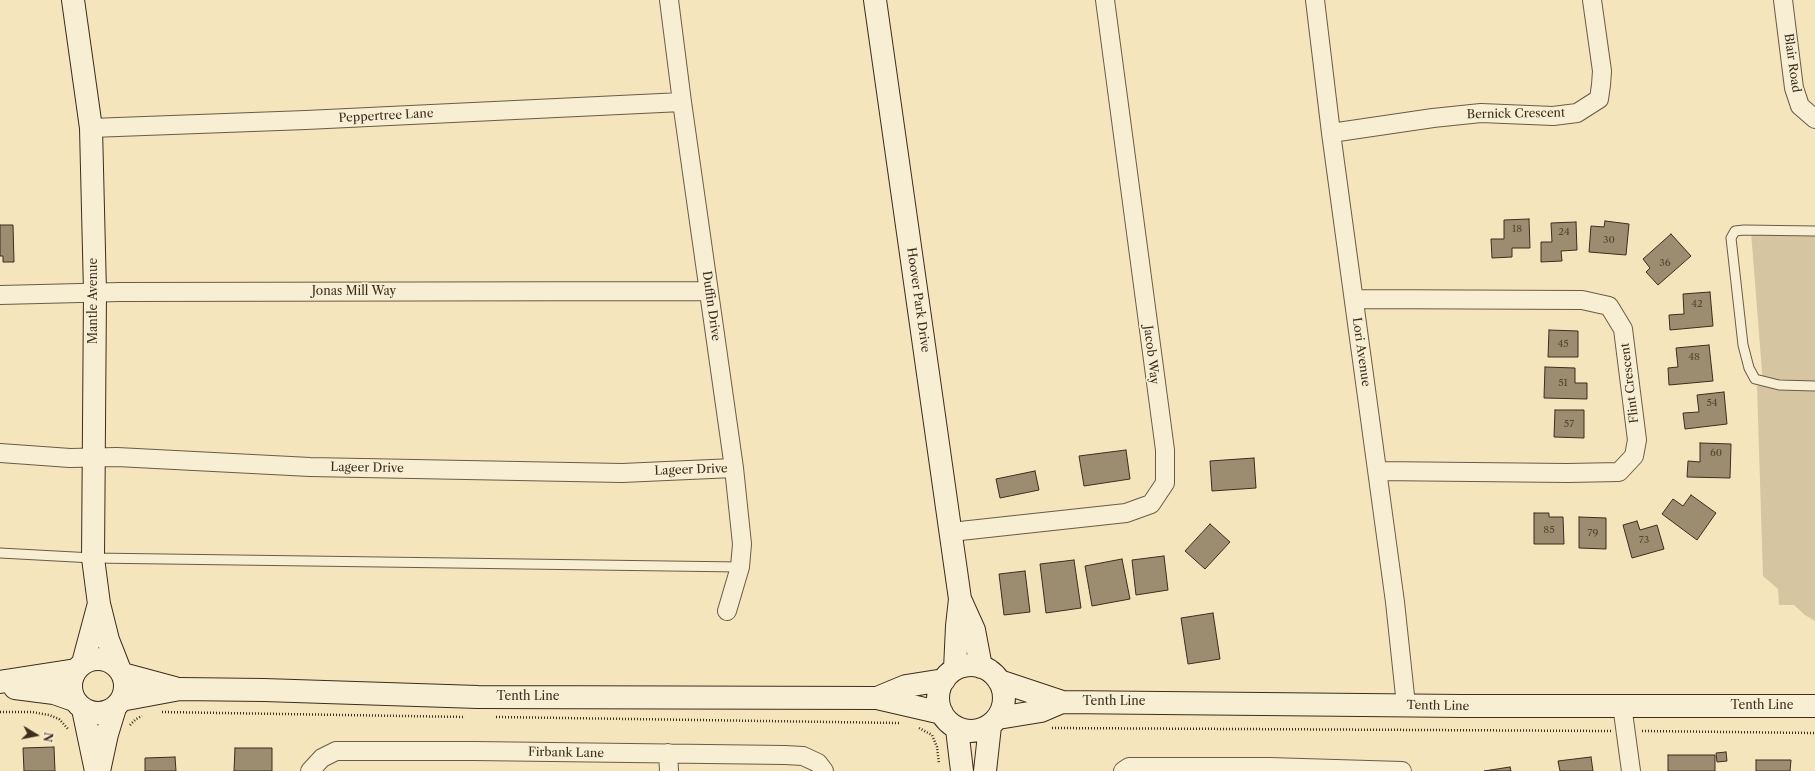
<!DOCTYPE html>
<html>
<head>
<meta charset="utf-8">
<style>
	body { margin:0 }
	#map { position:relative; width:1815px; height:771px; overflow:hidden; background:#f4e5bc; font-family:"Libre Caslon Text",serif }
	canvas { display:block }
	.north { position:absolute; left:16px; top:715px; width:40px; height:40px; -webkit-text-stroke:3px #f8eed3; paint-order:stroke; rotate:100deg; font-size:11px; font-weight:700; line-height:16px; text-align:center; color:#3c2d1f }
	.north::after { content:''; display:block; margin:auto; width:14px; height:18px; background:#3c2d1f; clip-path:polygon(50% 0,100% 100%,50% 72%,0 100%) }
</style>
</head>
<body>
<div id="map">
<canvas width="1815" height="771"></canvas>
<div class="north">N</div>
</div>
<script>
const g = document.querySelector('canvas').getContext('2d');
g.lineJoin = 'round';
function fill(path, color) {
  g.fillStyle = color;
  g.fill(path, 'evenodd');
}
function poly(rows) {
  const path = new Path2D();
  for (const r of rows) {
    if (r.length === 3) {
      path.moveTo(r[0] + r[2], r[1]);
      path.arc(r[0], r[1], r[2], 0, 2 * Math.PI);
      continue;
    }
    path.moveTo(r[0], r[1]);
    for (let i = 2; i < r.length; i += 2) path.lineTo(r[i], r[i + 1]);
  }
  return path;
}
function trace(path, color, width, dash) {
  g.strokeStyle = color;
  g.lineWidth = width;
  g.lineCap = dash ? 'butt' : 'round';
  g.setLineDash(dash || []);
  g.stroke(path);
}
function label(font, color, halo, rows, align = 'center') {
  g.font = font + ' "Libre Caslon Text",serif';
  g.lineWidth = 3.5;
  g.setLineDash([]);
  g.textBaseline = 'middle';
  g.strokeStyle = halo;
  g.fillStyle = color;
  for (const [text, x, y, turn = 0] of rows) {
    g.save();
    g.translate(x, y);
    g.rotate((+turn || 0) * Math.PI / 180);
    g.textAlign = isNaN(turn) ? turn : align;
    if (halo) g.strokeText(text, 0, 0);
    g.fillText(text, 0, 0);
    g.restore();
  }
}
fill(poly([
	[1751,232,1815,234,1815,621,1805,615,1794,605,1779,605,1778,589,1763,576,1757,386,1763,384]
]), '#d5c6a1');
const building = poly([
	[1529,219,1530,248,1512,248,1512,257,1492,258,1491,239,1504,239,1504,220,1529,219],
	[1605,221,1629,224,1626,255,1589,252,1591,226,1604,227,1605,221],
	[1576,222,1577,250,1561,251,1562,261,1541,262,1541,242,1552,242,1551,223,1576,222],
	[0,225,13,225,14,262,3,262,3,256,0,256,0,225],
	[1671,234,1691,256,1658,285,1646,272,1650,268,1643,259,1671,234],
	[1710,292,1713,326,1670,330,1669,315,1684,314,1683,294,1710,292],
	[1549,330,1578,331,1578,357,1548,357,1549,330],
	[1709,345,1713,381,1669,385,1668,368,1678,367,1676,348,1709,345],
	[1545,367,1575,368,1575,383,1587,383,1587,399,1544,398,1545,367],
	[1724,392,1727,424,1685,429,1683,413,1699,412,1697,395,1724,392],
	[1555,410,1584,410,1584,438,1554,437,1555,410],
	[1700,443,1731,444,1730,478,1687,477,1688,461,1700,462,1700,443],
	[1126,450,1130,479,1084,486,1079,456,1126,450],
	[1254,458,1256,488,1212,491,1210,461,1254,458],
	[1035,471,1039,490,1000,498,996,479,1035,471],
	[1691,495,1716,513,1697,540,1662,514,1673,499,1683,506,1691,495],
	[1534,513,1549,513,1549,517,1563,517,1564,544,1534,544,1534,513],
	[1579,517,1606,518,1606,549,1579,548,1579,517],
	[1637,521,1640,530,1657,525,1664,549,1632,558,1623,525,1637,521],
	[1210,524,1230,542,1205,569,1185,551,1210,524],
	[1164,556,1168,590,1136,595,1132,560,1164,556],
	[1122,559,1130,599,1092,606,1085,566,1122,559],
	[1074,560,1081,608,1046,613,1040,564,1074,560],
	[1025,571,1030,612,1004,615,999,574,1025,571],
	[1213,613,1220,659,1188,664,1181,618,1213,613],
	[54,747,55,771,24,771,23,748,54,747],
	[235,748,272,748,272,771,234,771,235,748],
	[1726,752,1727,761,1717,762,1716,753,1726,752],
	[1668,755,1715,755,1715,771,1668,771,1668,755],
	[175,757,176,771,145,771,145,758,175,757],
	[1591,757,1593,771,1560,771,1558,761,1591,757],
	[1756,760,1791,760,1790,771,1756,771,1756,760],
	[1510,767,1511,771,1484,771,1510,767]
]);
fill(building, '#9c8d71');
trace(building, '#3c2d1f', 1);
const lane = poly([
	[1815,231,1744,230,1735,231,1731,238,1743,345,1749,368,1755,379,1779,385,1815,386],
	[0,553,93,558,740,567]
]);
const street = poly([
	[669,0,682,102,734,468,742,544,740,567,727,611],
	[1315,0,1331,133,1395,602,1406,705],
	[1783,0,1794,88,1800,106,1815,119],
	[91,128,306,120,682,102],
	[1331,133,1433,118,1481,113,1553,116,1577,113,1599,99,1601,85,1602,71,1592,0],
	[0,295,120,292,708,291],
	[1354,299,1582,300,1609,306,1623,329,1637,440,1634,456,1619,472,1567,473,1377,471],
	[0,453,70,458,117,457,310,467,622,473,734,468],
	[951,532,1126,513,1151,504,1165,483,1165,450,1105,0],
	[1622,705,1631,771],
	[668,753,669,771],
	[310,771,322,758,336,751,474,751,785,755,803,756,818,763,824,771],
	[1123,771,1129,767,1269,767,1402,771]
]);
const secondary = poly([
	[73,0,91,128,95,292,93,558,99,604,108,640,119,668],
	[875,0,960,599,957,626,955,669],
	[960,599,974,630,981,667],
	[98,686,27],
	[83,663,98,607],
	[971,698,33],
	[123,674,175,688],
	[999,681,1062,702,1462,706,1815,706],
	[0,682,76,670],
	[15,688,54,693,74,700],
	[877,698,906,686,944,680],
	[121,700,180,689,264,690,478,697,877,698,942,713],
	[83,709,96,771],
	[998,718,1041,711,1062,702],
	[957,729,962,771],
	[99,771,107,734,115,708],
	[985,771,990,726]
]);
trace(lane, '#6a5b46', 11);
trace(street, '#6a5b46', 20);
trace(secondary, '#3c2d1f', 24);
trace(poly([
	[0,712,32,712,49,715,59,719,68,729],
	[162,712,465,717],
	[496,717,899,723],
	[130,725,136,719,142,716],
	[919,728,932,735,937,747,939,764],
	[1052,728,1611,731],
	[1642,731,1815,733]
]), '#3c2d1f', 2.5, [1, 2]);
trace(lane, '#f8eed3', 9);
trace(street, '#f8eed3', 18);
trace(secondary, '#f8eed3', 22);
label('10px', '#544534', null, [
	["18",1517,229],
	["24",1564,232],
	["30",1609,240],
	["36",1665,263],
	["42",1697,304],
	["45",1563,344],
	["48",1694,357],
	["51",1563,383],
	["54",1712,403],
	["57",1569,424],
	["60",1716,453],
	["85",1549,530],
	["79",1593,533],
	["73",1644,540]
]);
label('12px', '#3c2d1f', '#f8eed3', [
	["Blair Road",1792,63,82],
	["Bernick Crescent",1516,114,-1],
	["Peppertree Lane",386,116,-3],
	["Jonas Mill Way",354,292],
	["Hoover Park Drive",918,300,82],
	["Mantle Avenue",94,301,-90],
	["Duffin Drive",711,306,82],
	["Lori Avenue",1361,352,82],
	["Jacob Way",1151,355,83],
	["Flint Crescent",1630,383,-97],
	["Lageer Drive",367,468,1],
	["Lageer Drive",691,470,-2],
	["Tenth Line",528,697],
	["Tenth Line",1114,702],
	["Tenth Line",1438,706,1],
	["Tenth Line",1762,706],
	["Firbank Lane",566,753,1]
]);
</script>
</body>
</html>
